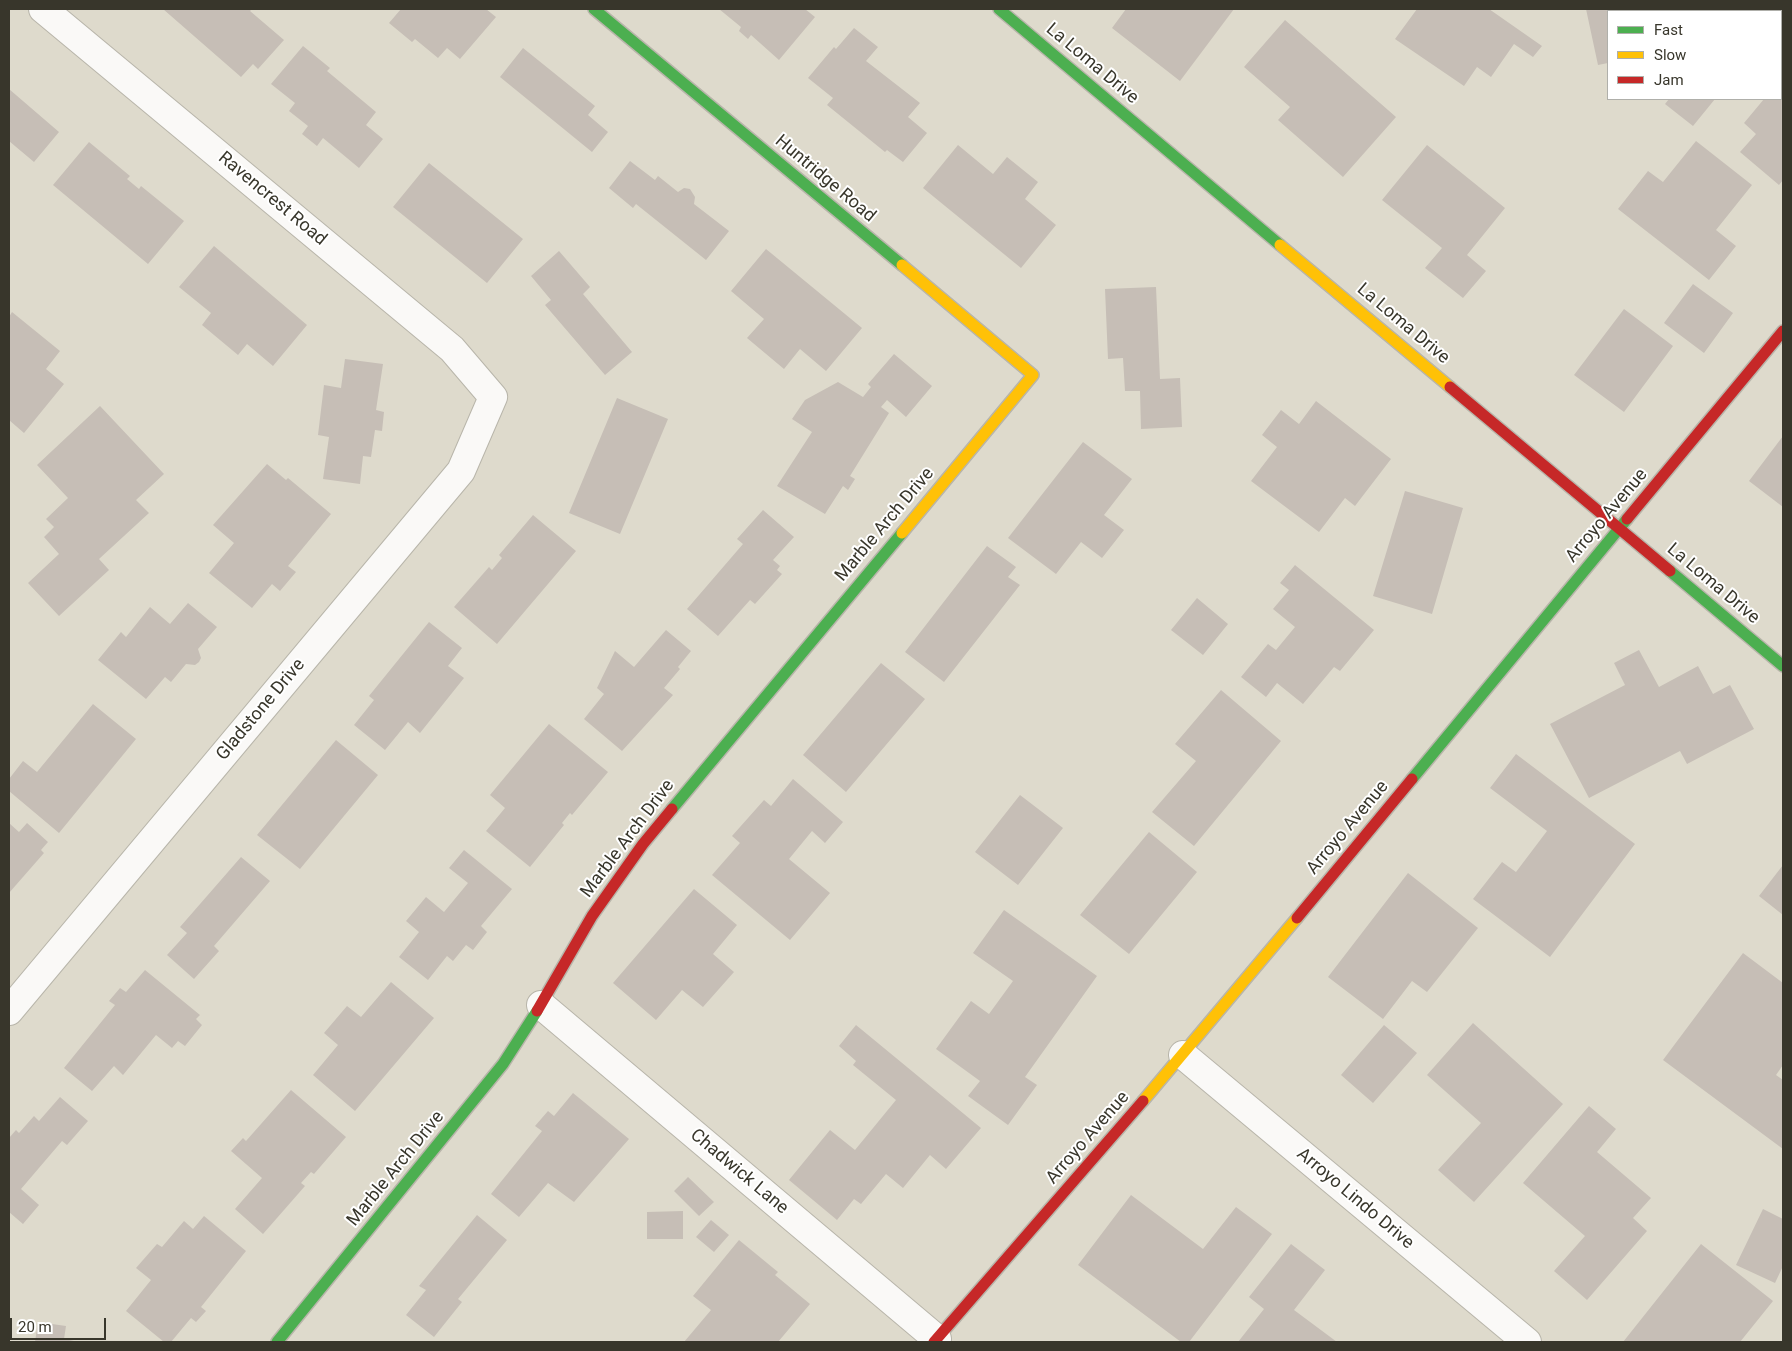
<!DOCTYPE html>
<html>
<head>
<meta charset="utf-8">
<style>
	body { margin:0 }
	#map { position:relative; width:1792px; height:1351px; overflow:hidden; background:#dedacc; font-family:Roboto,sans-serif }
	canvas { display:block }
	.frame { position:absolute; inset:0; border:10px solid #38362b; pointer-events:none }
	.legend { position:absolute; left:1607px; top:10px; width:175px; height:90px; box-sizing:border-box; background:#fff; border:1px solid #afafaa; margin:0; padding:6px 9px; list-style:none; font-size:15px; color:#38362b }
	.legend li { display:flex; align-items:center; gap:10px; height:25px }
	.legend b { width:25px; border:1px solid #afafaa }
	.scale { position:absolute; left:10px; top:1318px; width:96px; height:22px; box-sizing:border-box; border:2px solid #38362b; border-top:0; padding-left:6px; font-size:15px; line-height:18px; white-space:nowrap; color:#38362b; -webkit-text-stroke:4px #fff; paint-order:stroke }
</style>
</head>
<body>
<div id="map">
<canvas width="1792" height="1351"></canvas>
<div class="frame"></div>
<ul class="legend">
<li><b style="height:6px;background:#4caf50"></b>Fast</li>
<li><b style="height:6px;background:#ffc107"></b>Slow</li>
<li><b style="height:6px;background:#c62828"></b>Jam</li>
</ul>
<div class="scale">20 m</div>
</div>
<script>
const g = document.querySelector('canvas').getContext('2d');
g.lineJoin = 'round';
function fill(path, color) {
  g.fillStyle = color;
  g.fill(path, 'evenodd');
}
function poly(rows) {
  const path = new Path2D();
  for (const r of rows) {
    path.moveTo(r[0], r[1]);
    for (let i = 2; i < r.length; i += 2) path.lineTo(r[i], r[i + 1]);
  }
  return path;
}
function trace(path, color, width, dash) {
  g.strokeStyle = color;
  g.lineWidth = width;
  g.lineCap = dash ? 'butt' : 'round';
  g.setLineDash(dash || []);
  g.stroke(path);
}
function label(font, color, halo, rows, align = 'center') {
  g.font = font + ' Roboto,sans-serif';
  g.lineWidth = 4;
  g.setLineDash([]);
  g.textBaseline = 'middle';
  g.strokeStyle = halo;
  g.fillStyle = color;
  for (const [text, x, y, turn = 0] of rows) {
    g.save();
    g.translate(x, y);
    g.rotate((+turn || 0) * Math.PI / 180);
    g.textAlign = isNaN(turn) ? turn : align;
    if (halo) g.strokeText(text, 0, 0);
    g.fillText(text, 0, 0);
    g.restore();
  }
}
fill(poly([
	[163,9,252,9,250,11,284,40,258,69,253,64,241,77],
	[401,9,486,9,496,17,460,59,447,48,438,58,415,39,412,42,389,23],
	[719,9,805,9,815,17,779,60,751,35,748,39,739,31,741,27],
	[1126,9,1234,9,1180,81,1112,28],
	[1417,9,1489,9,1542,46,1533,57,1514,44,1491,77,1477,67,1464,86,1395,39],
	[1586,9,1667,9,1668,11,1608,11,1608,63,1598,65],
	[1285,20,1396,117,1343,177,1278,120,1290,107,1244,67],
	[854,28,878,47,866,61,920,103,908,117,927,133,903,162,887,150,885,152,827,105,833,98,808,78,834,47,836,49],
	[303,46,330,68,327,71,376,112,366,125,383,139,359,168,323,138,317,146,302,134,308,126,289,111,295,103,271,84],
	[523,48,595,106,588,115,608,132,592,152,500,77],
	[1783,76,1783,180,1779,185,1740,152,1756,134,1744,123,1764,99,1781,99,1781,79],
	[9,89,59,132,34,162,9,141],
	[1669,99,1715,99,1693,126,1665,104],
	[1696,141,1752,185,1716,230,1736,246,1709,280,1618,209,1648,171,1663,182],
	[89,142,130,176,127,179,139,189,141,186,184,221,148,264,53,185],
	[958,145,993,174,1007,157,1038,182,1025,199,1056,225,1021,268,923,188],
	[1427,145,1505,208,1467,255,1486,271,1463,298,1425,268,1442,248,1382,200],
	[630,161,655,180,658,176,678,192,684,188,690,189,695,197,694,204,729,231,706,260,636,204,633,208,609,188],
	[429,163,523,239,487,283,393,207],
	[214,246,307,325,273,366,247,344,238,355,202,325,211,313,179,287],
	[766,249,862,328,826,371,800,349,784,369,747,338,764,319,731,291],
	[559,251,590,287,583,294,632,352,605,375,545,305,551,300,531,276],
	[1693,284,1733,313,1704,353,1664,323],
	[1156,287,1160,379,1180,378,1182,427,1141,429,1140,391,1125,391,1123,358,1108,359,1105,289],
	[1624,309,1673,346,1624,412,1574,375],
	[12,312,60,351,46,369,64,384,24,433,9,420,9,317],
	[894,354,932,386,906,417,887,400,881,407,889,413,850,476,855,479,848,490,843,486,825,514,777,486,812,432,792,419,805,400,838,382,863,397,871,387,868,384],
	[345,359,383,364,376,410,384,412,382,431,375,430,371,457,363,456,360,484,323,479,329,437,318,435,324,385,341,388],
	[617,398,668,419,620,534,569,513],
	[1316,401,1391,459,1355,506,1345,498,1319,532,1251,481,1277,447,1262,435,1281,410,1299,424],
	[100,406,164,474,136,500,149,513,99,559,109,570,59,616,28,583,59,554,44,537,54,527,46,519,68,498,37,465],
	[1783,436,1783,507,1749,481],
	[1083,442,1132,479,1104,515,1124,530,1102,558,1081,542,1056,574,1008,538],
	[267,464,286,480,288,478,331,514,288,566,296,572,280,591,272,584,252,608,209,573,234,543,213,525],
	[1405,491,1463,508,1432,614,1373,596],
	[763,510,794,537,773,560,780,566,777,570,782,574,755,604,750,600,718,636,687,609,743,544,737,539],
	[533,515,576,551,497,644,454,607,489,567,492,570,502,558,499,555],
	[987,546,1016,567,1008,577,1020,585,944,682,905,652],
	[1295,565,1374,630,1340,671,1334,667,1303,704,1277,683,1266,697,1241,677,1268,644,1276,650,1295,627,1273,609,1289,590,1280,583],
	[1197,598,1228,624,1203,655,1171,630],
	[188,603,217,627,198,649,201,658,199,662,195,665,186,664,171,682,165,677,146,699,98,660,121,632,126,637,150,607,170,624],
	[429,622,462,648,448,666,464,678,420,733,408,722,385,750,354,725,374,700,369,696],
	[666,630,691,651,678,667,680,669,664,688,673,695,622,751,584,719,604,694,597,688,615,651,634,667],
	[1639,650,1659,687,1698,666,1713,694,1730,685,1754,729,1687,764,1680,751,1589,798,1550,724,1625,685,1614,663],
	[881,663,925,699,846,792,803,755],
	[1221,690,1281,741,1194,846,1152,812,1196,761,1175,744],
	[93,704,136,739,59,833,9,791,9,779,23,761,37,772],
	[549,724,608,772,572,815,570,813,562,823,564,825,530,867,486,831,505,808,490,795],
	[336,740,378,775,300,869,257,835],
	[1516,754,1635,844,1550,957,1473,899,1502,862,1516,872,1547,831,1490,788],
	[793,779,843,822,825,843,812,831,789,859,830,893,790,940,712,875,740,843,732,836,764,800,771,806],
	[1020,795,1063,828,1018,885,975,852],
	[9,823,19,832,27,823,48,842,41,850,44,853,9,893],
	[1149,832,1197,872,1129,954,1080,915],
	[464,850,512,889,481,926,487,932,473,950,466,945,453,961,447,956,428,980,399,957,419,932,406,921,426,897,444,912,468,883,449,868],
	[241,857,270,881,214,946,219,951,194,979,167,955,187,933,180,927],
	[1783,865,1783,915,1759,896],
	[1408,873,1478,928,1427,992,1412,981,1383,1019,1328,977],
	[694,889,737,925,713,954,734,972,703,1007,682,990,656,1020,613,983],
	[1004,910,1097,976,1025,1077,1037,1085,1008,1125,968,1096,980,1081,936,1049,971,1001,989,1014,1013,981,973,953],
	[1743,953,1783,983,1783,1065,1776,1075,1783,1080,1783,1149,1663,1060],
	[145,970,200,1015,196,1019,202,1025,185,1046,178,1041,172,1048,156,1035,123,1075,114,1066,92,1091,64,1068,115,1005,109,1001,120,988,126,992],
	[391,982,434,1018,355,1111,313,1075,338,1045,324,1033,347,1006,361,1017],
	[1473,1023,1563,1104,1474,1202,1438,1170,1481,1123,1427,1075],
	[856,1025,981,1128,946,1169,930,1155,903,1188,886,1174,861,1204,854,1199,837,1220,789,1180,830,1130,855,1150,896,1100,853,1065,856,1061,839,1046],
	[1384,1025,1417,1053,1373,1103,1341,1075],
	[291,1090,346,1137,314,1174,311,1172,301,1183,305,1186,263,1234,235,1209,262,1178,231,1151,243,1138,246,1141],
	[573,1093,629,1139,574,1202,548,1183,519,1217,491,1194,542,1131,535,1126,548,1111,554,1116],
	[60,1097,88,1121,67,1145,62,1141,21,1189,39,1205,23,1224,9,1212,9,1138,16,1130,19,1133,34,1116,39,1121],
	[1589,1106,1616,1129,1597,1152,1651,1198,1633,1218,1647,1231,1587,1300,1554,1271,1585,1236,1523,1183],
	[688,1177,714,1202,699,1216,674,1191],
	[1131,1195,1203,1249,1236,1207,1272,1234,1189,1342,1181,1342,1078,1265],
	[1763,1209,1783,1219,1783,1266,1775,1283,1736,1265],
	[683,1211,683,1239,647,1239,647,1212],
	[477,1215,507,1240,458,1299,462,1302,434,1337,406,1315,426,1290,419,1286],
	[204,1216,246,1251,201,1307,206,1311,196,1322,191,1318,171,1342,164,1342,126,1311,151,1280,136,1268,157,1244,162,1247,184,1221,193,1229],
	[711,1220,729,1235,714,1252,696,1237],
	[739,1240,778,1272,775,1275,810,1304,778,1342,684,1342,711,1310,693,1296],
	[1291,1244,1325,1270,1294,1310,1337,1342,1238,1342,1264,1309,1249,1297],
	[1701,1244,1773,1301,1740,1342,1623,1342],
	[38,1322,66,1326,64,1339,79,1342,35,1342]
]), '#c6beb6');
const street = poly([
	[541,1005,937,1339],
	[9,1011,461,471,493,397,452,349,43,9],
	[1183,1055,1527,1342]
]);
const fast = poly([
	[594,9,902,265],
	[999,9,1280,245],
	[1670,571,1783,666],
	[1412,779,1627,519],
	[672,809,902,533],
	[277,1342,503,1064,537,1011]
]);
const slow = poly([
	[1280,245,1450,387],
	[902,265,1033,375,902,533],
	[1143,1101,1297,918]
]);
const jam = poly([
	[1450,387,1670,571],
	[1627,519,1783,331],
	[1297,918,1412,779],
	[537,1011,592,916,643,844,672,809],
	[934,1342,1143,1101]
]);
trace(street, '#b8b5aa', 30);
trace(fast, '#b8b5aa', 14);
trace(slow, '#b8b5aa', 14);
trace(jam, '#b8b5aa', 14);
trace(street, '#faf9f7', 28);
trace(fast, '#4caf50', 11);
trace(slow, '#ffc107', 11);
trace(jam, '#c62828', 11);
label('18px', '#38362b', '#fff', [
	["La Loma Drive",1092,64,40],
	["Huntridge Road",825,179,40],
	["Ravencrest Road",272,199,40],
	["La Loma Drive",1403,324,40],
	["Arroyo Avenue",1607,516,-50],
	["Marble Arch Drive",885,525,-50],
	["La Loma Drive",1713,584,40],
	["Gladstone Drive",261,710,-50],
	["Arroyo Avenue",1348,828,-50],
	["Marble Arch Drive",628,839,-53],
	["Arroyo Avenue",1088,1138,-49],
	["Marble Arch Drive",396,1169,-51],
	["Chadwick Lane",739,1172,40],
	["Arroyo Lindo Drive",1355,1199,40]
]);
</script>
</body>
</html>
